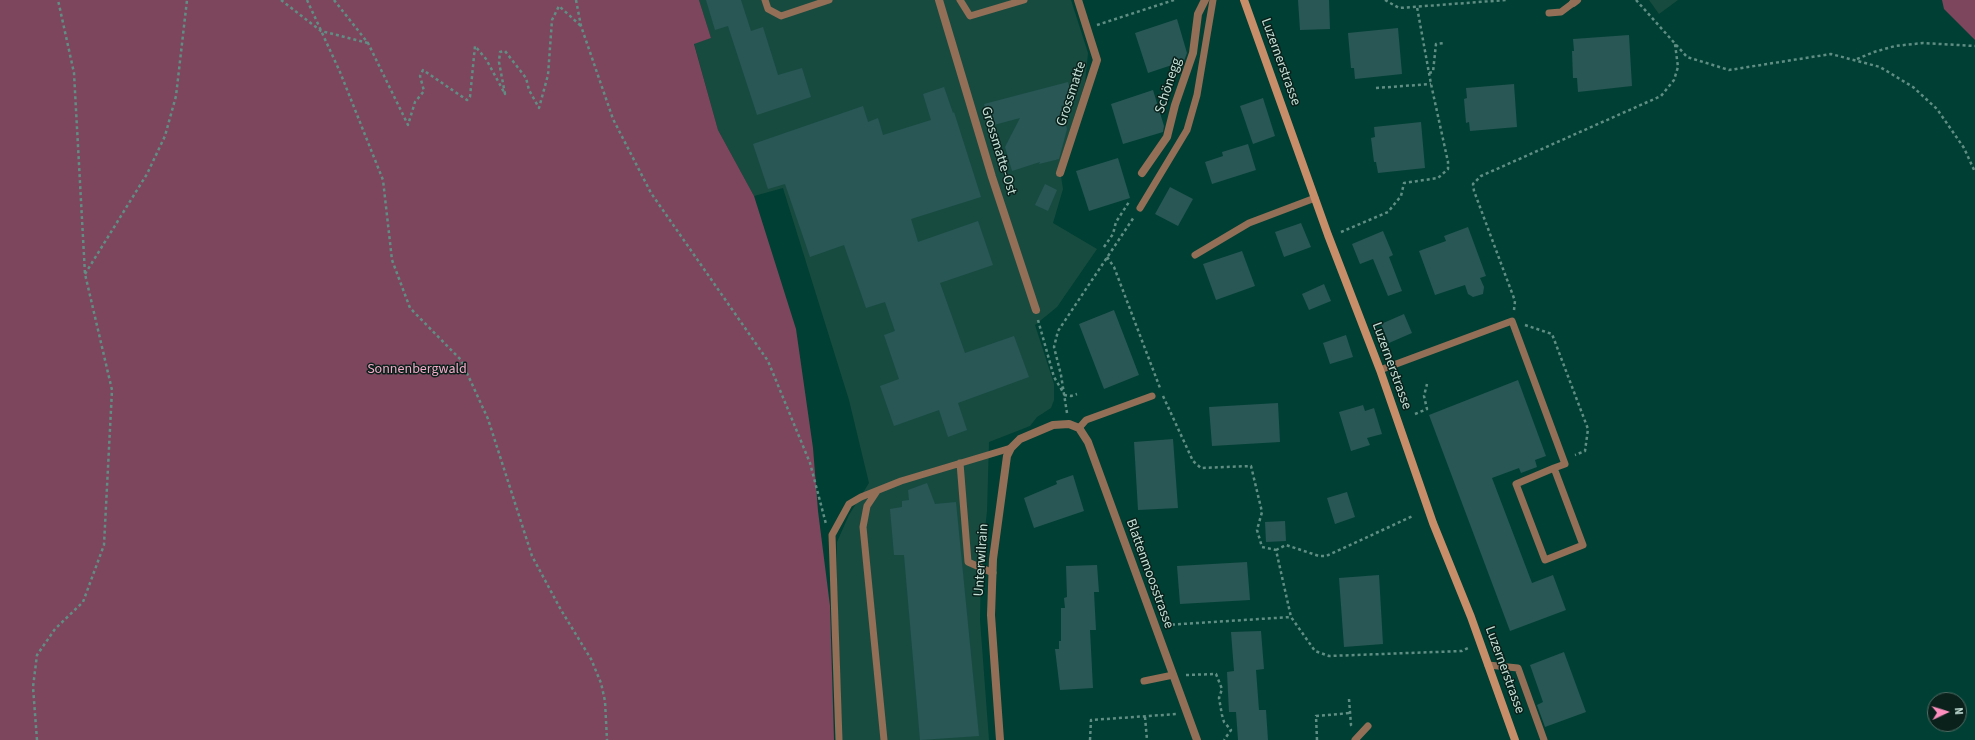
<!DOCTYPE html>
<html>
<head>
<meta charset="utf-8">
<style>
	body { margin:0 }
	#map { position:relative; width:1975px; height:740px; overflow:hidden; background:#003f33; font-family:"Source Sans 3",sans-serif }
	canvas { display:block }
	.north { position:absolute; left:1927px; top:692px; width:40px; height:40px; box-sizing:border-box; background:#0a211b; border:1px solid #546d66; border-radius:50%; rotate:86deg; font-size:11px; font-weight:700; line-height:16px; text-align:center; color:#c4e0d7 }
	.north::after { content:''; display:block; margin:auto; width:14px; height:18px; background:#fe8ebe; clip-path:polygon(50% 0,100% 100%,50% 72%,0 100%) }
</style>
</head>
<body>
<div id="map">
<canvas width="1975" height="740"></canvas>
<div class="north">N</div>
</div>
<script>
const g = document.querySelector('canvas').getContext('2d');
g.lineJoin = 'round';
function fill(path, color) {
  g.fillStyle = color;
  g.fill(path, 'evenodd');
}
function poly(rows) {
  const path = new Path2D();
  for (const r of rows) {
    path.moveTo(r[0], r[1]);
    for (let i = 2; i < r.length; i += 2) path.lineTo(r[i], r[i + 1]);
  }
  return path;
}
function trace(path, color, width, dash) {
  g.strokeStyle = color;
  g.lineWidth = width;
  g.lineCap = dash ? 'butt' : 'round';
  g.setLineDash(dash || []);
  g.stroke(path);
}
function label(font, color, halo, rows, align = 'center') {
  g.font = font + ' "Source Sans 3",sans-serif';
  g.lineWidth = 3;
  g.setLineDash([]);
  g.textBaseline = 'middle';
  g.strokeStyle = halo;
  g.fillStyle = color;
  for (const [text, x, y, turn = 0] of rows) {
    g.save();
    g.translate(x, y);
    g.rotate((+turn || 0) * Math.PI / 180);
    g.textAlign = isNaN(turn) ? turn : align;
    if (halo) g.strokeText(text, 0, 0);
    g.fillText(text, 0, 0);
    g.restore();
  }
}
fill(poly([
	[699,0,1071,0,1088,53,1085,83,1059,164,1063,189,1053,223,1097,249,1057,307,1035,325,1054,384,1054,400,1051,408,1037,417,1030,426,989,442,987,511,981,567,980,620,989,740,842,740,837,592,837,542,849,515,869,483,849,400,783,188,754,196,718,130,694,43,711,38],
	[1649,0,1678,0,1659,14]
]), '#184b3f');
fill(poly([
	[0,0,699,0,711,38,694,44,718,130,754,196,796,329,813,448,818,511,830,606,834,740,0,740],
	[1942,0,1975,0,1975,40,1944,9]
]), '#7d465d');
fill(poly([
	[706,0,741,0,751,31,763,27,778,75,802,68,811,97,757,115,728,26,715,30],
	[1298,0,1329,0,1330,29,1300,30],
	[1177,19,1187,53,1184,61,1148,73,1135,33],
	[1398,28,1402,74,1355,79,1354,68,1351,68,1348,33],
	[1629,35,1632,86,1578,92,1577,78,1573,78,1572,51,1574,51,1573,39],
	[1068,82,1074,102,1061,106,1067,129,1059,159,1039,164,1040,162,1012,171,1005,147,1020,118,990,126,984,104],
	[1514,84,1517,127,1470,131,1469,122,1466,123,1464,99,1467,98,1466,88],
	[944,87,953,113,954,112,981,197,911,219,918,242,978,221,993,265,940,283,965,353,1014,336,1029,377,958,403,967,430,948,437,939,410,894,426,880,386,899,379,884,335,895,331,885,302,866,308,844,245,810,257,785,184,768,189,753,144,863,106,868,122,878,118,883,135,931,120,923,94],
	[1153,90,1164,126,1163,132,1123,144,1111,104],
	[1263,98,1275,136,1253,144,1240,106],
	[1421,122,1425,168,1378,173,1376,162,1374,162,1371,138,1375,137,1374,127],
	[1248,144,1256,170,1212,184,1205,162,1223,156,1222,152],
	[1118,158,1130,198,1089,211,1076,171],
	[1045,184,1057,190,1048,211,1035,205],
	[1170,187,1193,199,1178,226,1155,214],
	[1301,223,1311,247,1284,257,1275,232],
	[1468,227,1486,276,1480,278,1484,287,1483,294,1473,297,1468,294,1465,285,1435,295,1419,251,1446,241,1444,236],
	[1383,231,1393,255,1389,257,1402,291,1388,296,1373,259,1360,264,1352,244],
	[1242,251,1255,286,1216,300,1203,264],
	[1324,284,1331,301,1309,310,1302,294],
	[1114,310,1139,375,1104,389,1079,324],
	[1404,314,1412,333,1389,343,1381,324],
	[1346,335,1353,357,1330,364,1323,343],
	[1518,380,1546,456,1535,460,1537,467,1521,473,1519,468,1492,478,1532,583,1553,575,1566,610,1510,631,1429,415],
	[1278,403,1280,442,1212,446,1209,407],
	[1363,405,1365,411,1374,408,1382,434,1367,438,1370,445,1351,451,1339,412],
	[1173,439,1178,508,1138,510,1134,442],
	[1073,475,1084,511,1034,528,1024,498,1057,484,1056,481],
	[927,483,935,504,956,502,979,736,920,740,904,555,894,555,890,509,902,507,902,501,909,500,908,490],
	[1347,492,1355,517,1335,524,1327,498],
	[1285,521,1286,541,1266,542,1265,522],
	[1247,562,1250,600,1180,604,1177,566],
	[1097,565,1099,592,1094,592,1096,630,1090,630,1093,688,1060,690,1055,649,1059,649,1059,641,1061,641,1061,608,1065,608,1064,598,1067,597,1066,566],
	[1379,575,1383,644,1344,647,1339,578],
	[1261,631,1264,669,1256,670,1259,710,1266,710,1268,740,1238,740,1236,712,1229,712,1227,672,1234,671,1231,632],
	[1564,652,1586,712,1545,727,1537,705,1543,702,1530,665]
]), '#285756');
trace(poly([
	[281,0,321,31,368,43],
	[307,0,340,72,383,180,392,260,410,308,461,360,488,419,532,556,561,610,591,659,601,683,605,701,607,740],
	[334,0,368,43,408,125,415,102,424,91,420,76,423,70,467,100,470,97,475,46,486,59,505,94,499,62,500,52,505,51,526,78,529,90,539,108,548,75,552,20,559,6,581,26],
	[576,0,581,26,613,119,651,193,768,361,810,463,826,524],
	[1385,0,1399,8,1506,0],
	[1636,0,1687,57,1729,70,1831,54,1880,67,1913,87,1937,109,1964,148,1975,172],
	[1097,25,1174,0],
	[1857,59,1874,52,1895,46,1923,43,1975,46],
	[1429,73,1433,72,1436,44,1445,43],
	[1376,88,1431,84],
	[1341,232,1388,212,1401,196,1404,183,1438,178,1448,169,1448,162,1431,84,1417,7],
	[1104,247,1113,234,1116,222,1129,202],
	[1107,257,1114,267,1160,388],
	[85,274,147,174,165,136,176,96,187,0],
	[1514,310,1515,301,1474,191,1473,184,1481,176,1661,96,1674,80,1678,67,1675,44],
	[1038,320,1054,377,1063,392],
	[1525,325,1552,334,1588,429,1585,451,1575,455],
	[1064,395,1071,396,1077,394],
	[1163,396,1193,461,1201,468,1251,466,1262,512,1257,530,1262,547,1276,550,1291,617,1315,651,1329,656,1462,651,1468,648],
	[1067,413,1061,375,1054,347,1058,331,1134,217],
	[1415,414,1427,409,1424,396,1427,384],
	[1276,550,1286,545,1319,556,1326,556,1413,516],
	[1166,625,1291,617],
	[1186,675,1216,674,1222,689,1219,698,1222,715,1224,722,1231,730,1224,740],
	[1349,699,1351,725,1353,728],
	[1145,717,1147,740],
	[37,740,33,687,37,655,55,629,83,602,104,545,112,390,85,274,74,73,58,0],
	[1090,740,1091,720,1177,714],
	[1317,740,1316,716,1350,713]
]), '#608e84', 2.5, [3, 3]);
trace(poly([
	[765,0,768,9,781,16,829,0],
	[960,0,970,16,1024,0],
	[1549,13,1561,12,1573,3],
	[1140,208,1187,130,1197,95,1213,0],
	[1195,255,1249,223,1315,198],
	[1380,370,1512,321,1565,464,1554,468,1516,484,1545,560,1583,545,1554,468],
	[1079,428,1086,420,1152,396],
	[960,463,968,562,993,573],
	[877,491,867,506,863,527,884,740],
	[1488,665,1518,668,1544,740],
	[1144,681,1173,675],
	[839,740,832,535,849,504,861,497,901,481,1011,448],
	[1355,740,1368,726]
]), '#936f57', 7);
trace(poly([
	[939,0,992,177,1036,310],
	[1573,3,1577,0],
	[1060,173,1097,60,1078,0],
	[1142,173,1167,137,1175,105,1193,53,1198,14,1205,0],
	[1000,740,991,615,993,559,1007,456,1011,448,1020,439,1053,425,1069,424,1079,428,1088,442,1197,740]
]), '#936f57', 8);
trace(poly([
	[1244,0,1328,235,1380,370,1433,523,1471,617,1515,740]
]), '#c88e69', 8);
label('14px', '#c4e0d7', '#0a211b', [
	["Luzernerstrasse",1280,62,70],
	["Schönegg",1169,86,-72],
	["Grossmatte",1072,94,-72],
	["Grossmatte-Ost",998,151,73],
	["Luzernerstrasse",1391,366,70],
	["Unterwilrain",982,560,-86],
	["Blattenmoosstrasse",1149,574,70],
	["Luzernerstrasse",1504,670,70]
]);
label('14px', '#f6abc9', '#0a211b', [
	["Sonnenbergwald",417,370]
]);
</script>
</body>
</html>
